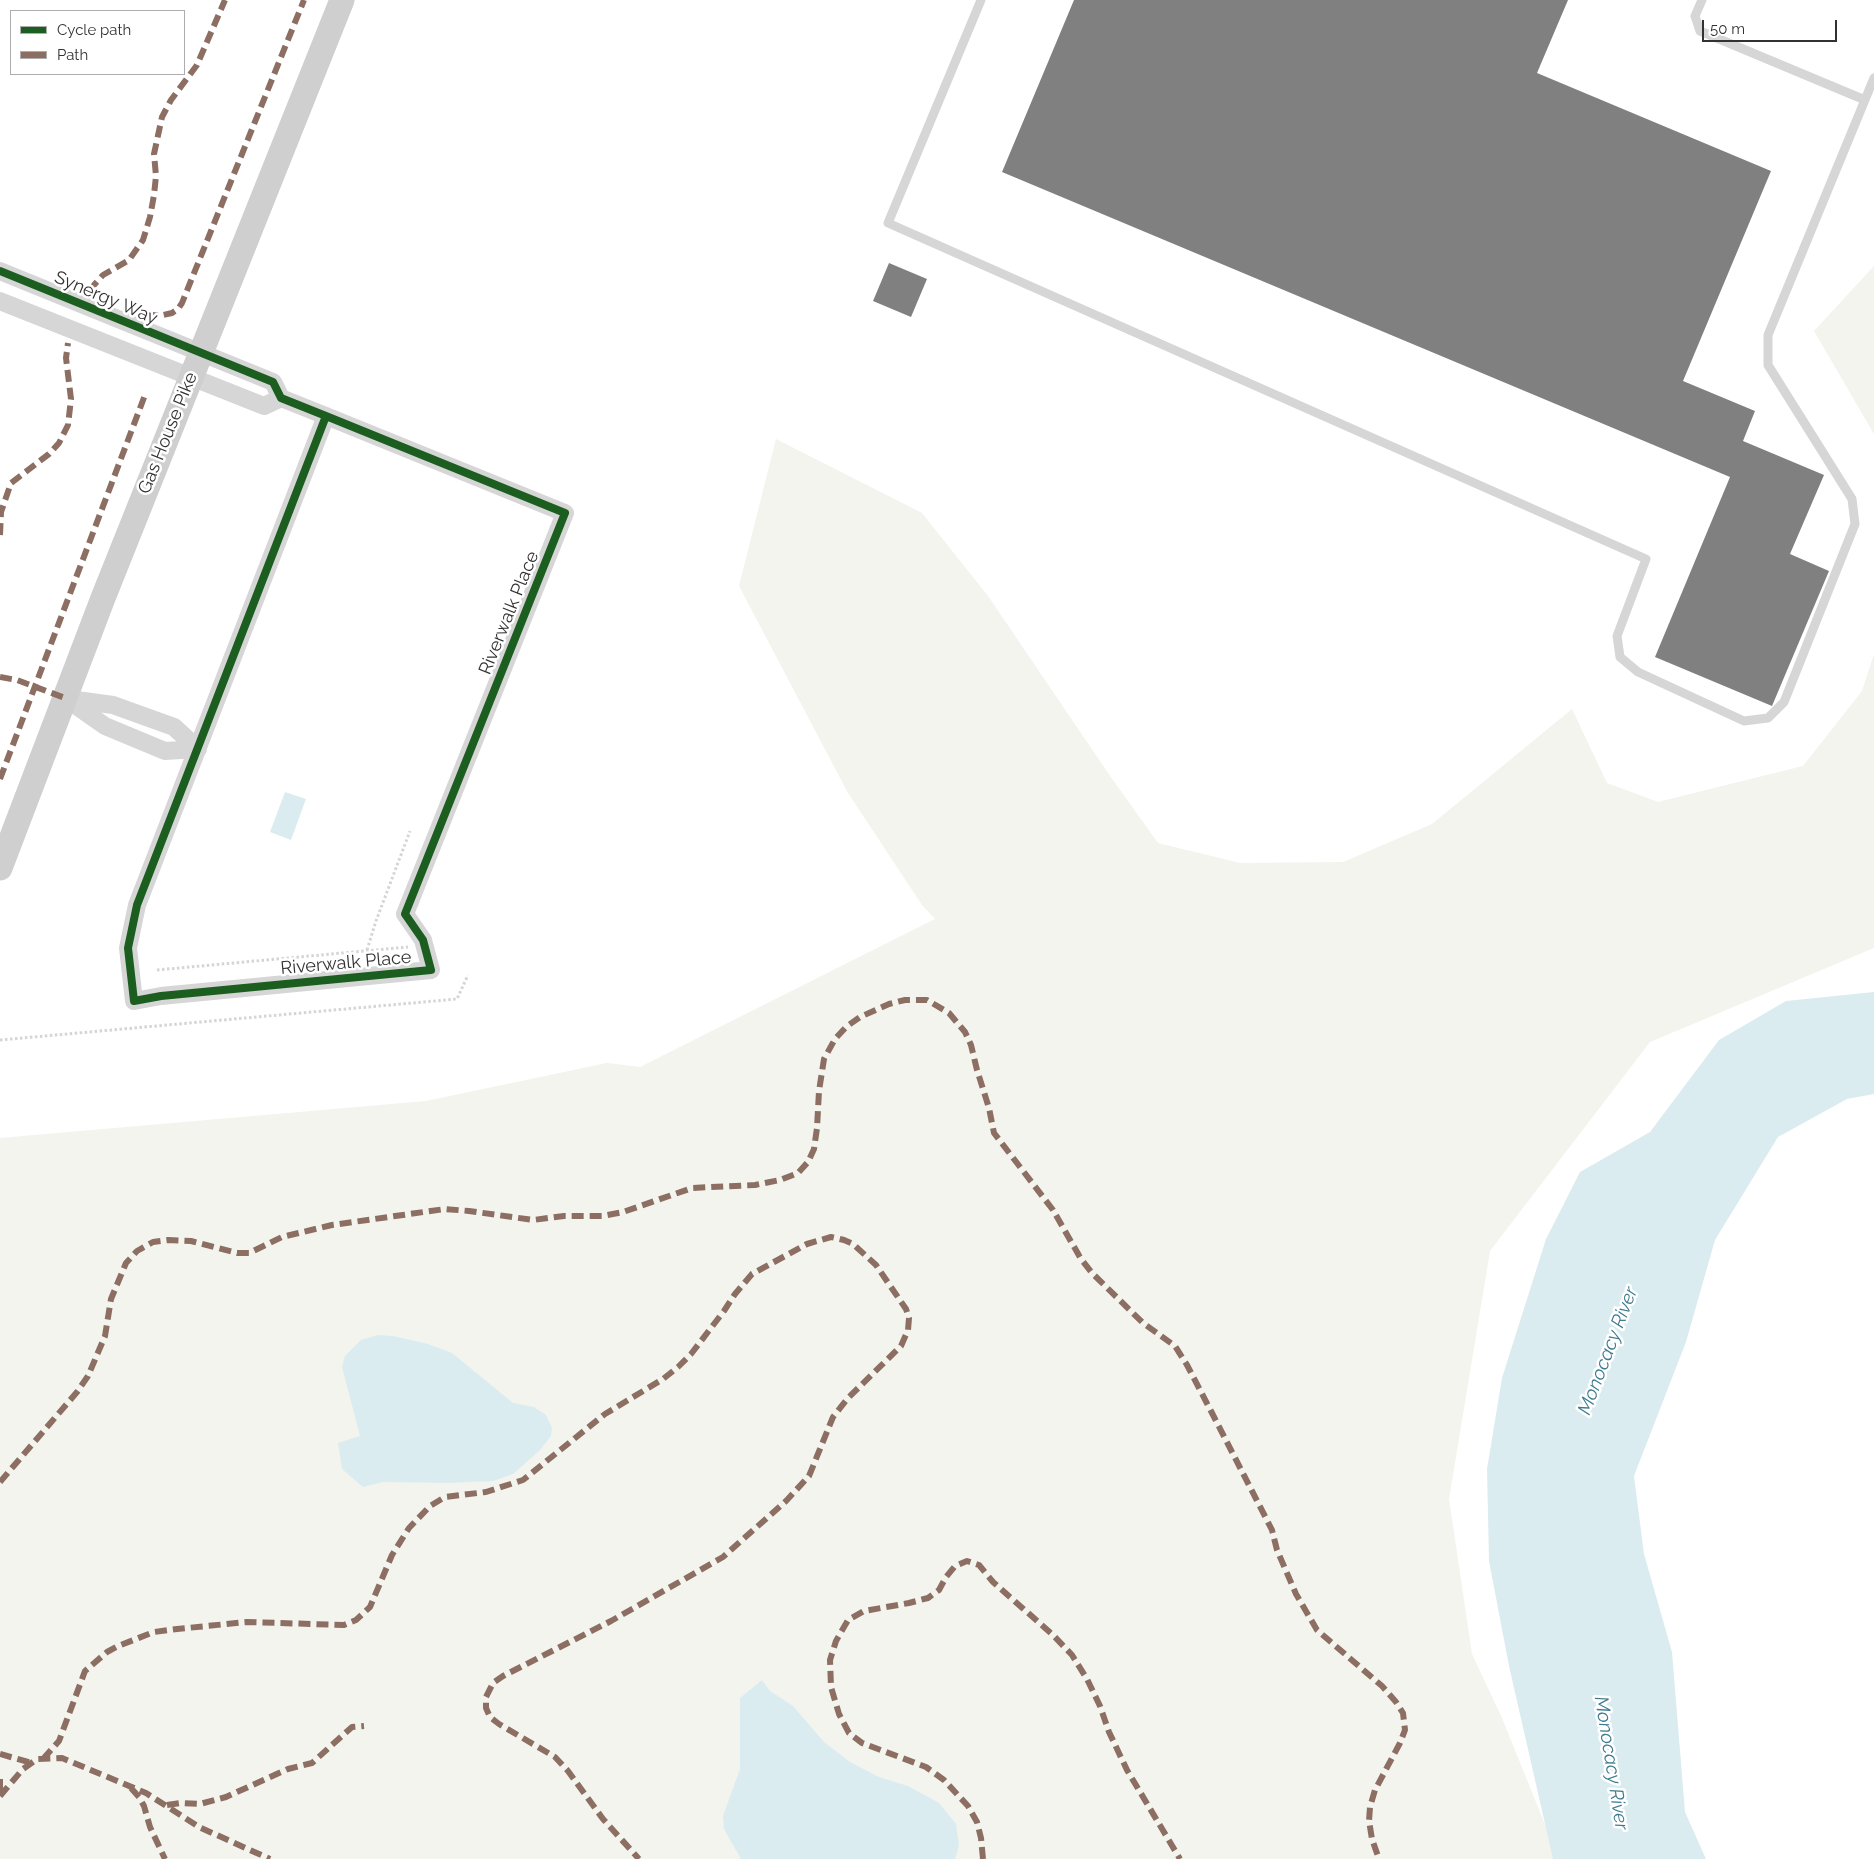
<!DOCTYPE html>
<html>
<head>
<meta charset="utf-8">
<style>
	body { margin:0 }
	#map { position:relative; width:1874px; height:1859px; overflow:hidden; background:#fff; font-family:Raleway,sans-serif }
	canvas { display:block }
	.legend { position:absolute; left:10px; top:10px; width:175px; height:65px; box-sizing:border-box; background:#fff; border:1px solid #adadad; margin:0; padding:6px 9px; list-style:none; font-size:15px; color:#323232 }
	.legend li { display:flex; align-items:center; gap:10px; height:25px }
	.legend b { width:25px; border:1px solid #adadad }
	.scale { position:absolute; left:1702px; top:20px; width:135px; height:22px; box-sizing:border-box; border:2px solid #323232; border-top:0; padding-left:6px; font-size:15px; line-height:18px; white-space:nowrap; color:#323232; -webkit-text-stroke:4px #fff; paint-order:stroke }
</style>
</head>
<body>
<div id="map">
<canvas width="1874" height="1859"></canvas>
<ul class="legend">
<li><b style="height:6px;background:#1b5e20"></b>Cycle path</li>
<li><b style="height:6px;background:#8d6e63"></b>Path</li>
</ul>
<div class="scale">50 m</div>
</div>
<script>
const g = document.querySelector('canvas').getContext('2d');
g.lineJoin = 'round';
function fill(path, color) {
  g.fillStyle = color;
  g.fill(path, 'evenodd');
}
function poly(rows) {
  const path = new Path2D();
  for (const r of rows) {
    path.moveTo(r[0], r[1]);
    for (let i = 2; i < r.length; i += 2) path.lineTo(r[i], r[i + 1]);
  }
  return path;
}
function trace(path, color, width, dash) {
  g.strokeStyle = color;
  g.lineWidth = width;
  g.lineCap = dash ? 'butt' : 'round';
  g.setLineDash(dash || []);
  g.stroke(path);
}
function label(font, color, halo, rows, align = 'center') {
  g.font = font + ' Raleway,sans-serif';
  g.lineWidth = 5;
  g.setLineDash([]);
  g.textBaseline = 'middle';
  g.strokeStyle = halo;
  g.fillStyle = color;
  for (const [text, x, y, turn = 0] of rows) {
    g.save();
    g.translate(x, y);
    g.rotate((+turn || 0) * Math.PI / 180);
    g.textAlign = isNaN(turn) ? turn : align;
    if (halo) g.strokeText(text, 0, 0);
    g.fillText(text, 0, 0);
    g.restore();
  }
}
fill(poly([
	[1874,266,1874,434,1814,331],
	[776,439,922,513,988,596,1108,773,1158,843,1240,863,1343,862,1432,824,1572,709,1607,783,1658,802,1803,766,1862,691,1874,654,1874,948,1650,1042,1490,1251,1449,1499,1472,1654,1502,1718,1559,1859,0,1859,0,1138,426,1101,607,1063,640,1067,935,919,922,905,848,793,739,586]
]), '#f2f4ed');
fill(poly([
	[285,792,306,799,291,840,270,832],
	[1874,992,1874,1094,1847,1099,1778,1137,1715,1240,1686,1342,1634,1476,1644,1554,1672,1652,1685,1812,1706,1859,1553,1859,1509,1666,1489,1561,1487,1469,1502,1378,1546,1239,1580,1172,1650,1132,1719,1040,1786,1001],
	[378,1335,393,1336,428,1344,452,1353,513,1403,534,1407,546,1415,552,1428,551,1436,540,1450,513,1474,493,1481,449,1483,383,1482,363,1487,342,1469,338,1443,360,1436,342,1367,345,1356,361,1340],
	[762,1680,770,1691,793,1706,824,1742,850,1762,879,1777,908,1786,939,1803,956,1824,959,1846,955,1859,741,1859,724,1829,723,1816,740,1769,740,1698]
]), '#dbecf1');
fill(poly([
	[1074,0,1568,0,1537,73,1771,171,1683,381,1755,411,1743,441,1824,475,1790,554,1829,571,1772,706,1655,657,1730,477,1002,172],
	[889,263,927,279,911,317,873,301]
]), '#808080');
trace(poly([
	[367,950,376,921,410,831],
	[157,970,408,947],
	[0,1040,457,999,468,975]
]), '#d5d5d5', 3, [2.5, 2.5]);
trace(poly([
	[981,0,888,223,1646,559,1617,636,1620,657,1638,672,1744,721,1768,718,1784,702,1855,524,1852,499,1768,365,1768,335,1874,78],
	[1702,0,1695,16,1700,31,1865,100]
]), '#d6d6d6', 9);
trace(poly([
	[0,271,273,382,281,398,326,416,565,513,405,914,423,940,431,970,161,996,134,1001,128,948,137,905,326,416],
	[0,301,264,406,281,398],
	[65,698,105,726,165,751,198,749],
	[69,699,113,705,174,727,198,749]
]), '#d6d6d6', 18);
trace(poly([
	[0,868,103,598,342,0]
]), '#cfcfcf', 25);
trace(poly([
	[91,292,94,285,103,275,129,260,143,240,150,217,154,195,156,176,154,154,162,117,171,100,197,65,225,0],
	[146,314,159,316,172,313,178,309,182,303,304,0],
	[0,535,1,512,11,483,49,454,59,443,68,425,71,399,66,358,68,343],
	[0,677,17,680,65,698],
	[0,779,145,395],
	[0,1482,77,1392,88,1376,105,1336,111,1299,126,1263,137,1251,153,1242,168,1240,191,1241,237,1253,249,1253,282,1237,332,1225,445,1209,469,1211,533,1220,564,1216,602,1216,623,1212,692,1188,755,1185,780,1180,798,1173,808,1162,814,1149,817,1128,819,1091,824,1059,835,1039,846,1027,860,1017,889,1004,905,1000,927,1000,949,1013,965,1032,971,1045,977,1070,989,1108,994,1133,1053,1210,1081,1259,1092,1273,1143,1323,1175,1346,1187,1365,1212,1413,1272,1530,1277,1550,1296,1594,1317,1630,1382,1686,1396,1702,1403,1713,1405,1730,1400,1743,1375,1790,1370,1807,1369,1821,1372,1839,1379,1859],
	[0,1754,32,1763],
	[43,1759,59,1741,85,1671,107,1652,118,1646,154,1632,177,1629,247,1622,344,1625,356,1620,370,1607,392,1555,409,1528,430,1506,445,1497,486,1492,523,1480,605,1414,663,1379,678,1367,691,1354,724,1311,735,1294,752,1274,807,1244,831,1237,844,1240,853,1244,876,1265,906,1309,909,1318,908,1330,901,1346,848,1398,833,1417,809,1476,786,1501,723,1557,611,1621,503,1676,493,1683,486,1697,486,1708,490,1717,499,1724,555,1757,568,1771,603,1819,639,1859],
	[0,1779,0,1793],
	[131,1788,139,1797,144,1806,150,1827,165,1859],
	[0,1796,23,1769,37,1759,62,1758,146,1793,199,1827,270,1859],
	[167,1805,180,1803,200,1804,226,1797,288,1769,312,1763,352,1727,364,1726],
	[983,1859,981,1838,977,1822,968,1806,944,1780,926,1767,862,1743,849,1733,839,1714,831,1687,830,1660,836,1641,848,1620,864,1611,909,1603,928,1598,939,1590,946,1577,955,1566,967,1561,979,1565,993,1582,1053,1635,1072,1655,1087,1679,1100,1706,1109,1732,1127,1770,1180,1859]
]), '#8d6e63', 6, [12, 6]);
trace(poly([
	[0,271,273,382,281,398,326,416,565,513,405,914,423,940,431,970,161,996,134,1001,128,948,137,905,326,416]
]), '#1b5e20', 8);
label('18px', '#323232', '#fff', [
	["Synergy Way",106,298,23],
	["Gas House Pike",168,433,-68],
	["Riverwalk Place",509,613,-68],
	["Riverwalk Place",346,963,-5]
]);
label('italic 19px', '#3e7b8e', '#fff', [
	["Monocacy River",1608,1351,-69],
	["Monocacy River",1611,1763,81]
]);
</script>
</body>
</html>
